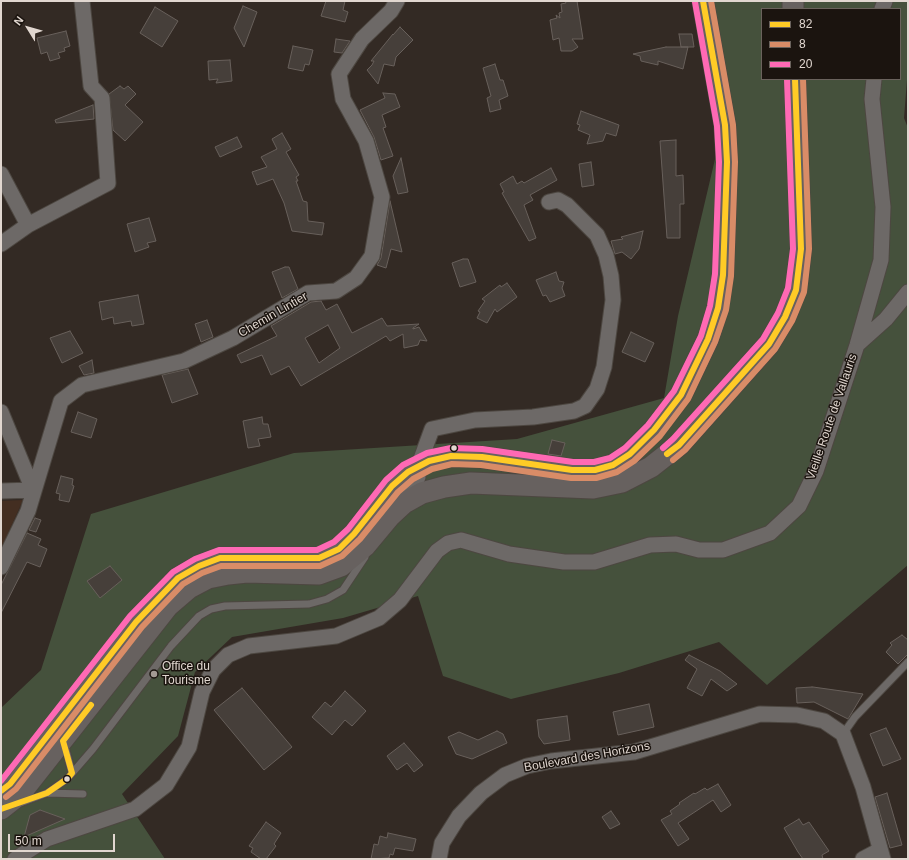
<!DOCTYPE html>
<html>
<head>
<meta charset="utf-8">
<style>
	body { margin:0 }
	#map { position:relative; width:909px; height:860px; overflow:hidden; background:#332a24; font-family:Arial,sans-serif }
	canvas { display:block }
	.frame { position:absolute; inset:0; border:2px solid #e1d7d0; pointer-events:none }
	.legend { position:absolute; left:761px; top:8px; width:140px; height:72px; box-sizing:border-box; background:#1b140f; border:1px solid #6a625c; margin:0; padding:5px 7px; list-style:none; font-size:12px; color:#e1d7d0 }
	.legend li { display:flex; align-items:center; gap:8px; height:20px }
	.legend b { width:20px; border:1px solid #6a625c }
	.north { position:absolute; left:8px; top:8px; width:40px; height:40px; -webkit-text-stroke:3px #1b140f; paint-order:stroke; rotate:307deg; font-size:11px; font-weight:700; line-height:16px; text-align:center; color:#e1d7d0 }
	.north::after { content:''; display:block; margin:auto; width:14px; height:18px; background:#e1d7d0; clip-path:polygon(50% 0,100% 100%,50% 72%,0 100%) }
	.scale { position:absolute; left:8px; top:834px; width:107px; height:18px; box-sizing:border-box; border:2px solid #e1d7d0; border-top:0; padding-left:5px; font-size:12px; line-height:14px; white-space:nowrap; color:#e1d7d0; -webkit-text-stroke:3px #1b140f; paint-order:stroke }
</style>
</head>
<body>
<div id="map">
<canvas width="909" height="860"></canvas>
<div class="frame"></div>
<ul class="legend">
<li><b style="height:5px;background:#ffcb26"></b>82</li>
<li><b style="height:5px;background:#d98c67"></b>8</li>
<li><b style="height:5px;background:#ff69b4"></b>20</li>
</ul>
<div class="north">N</div>
<div class="scale">50 m</div>
</div>
<script>
const g = document.querySelector('canvas').getContext('2d');
g.lineJoin = 'round';
function fill(path, color) {
  g.fillStyle = color;
  g.fill(path, 'evenodd');
}
function poly(rows) {
  const path = new Path2D();
  for (const r of rows) {
    path.moveTo(r[0], r[1]);
    for (let i = 2; i < r.length; i += 2) path.lineTo(r[i], r[i + 1]);
  }
  return path;
}
function trace(path, color, width, dash) {
  g.strokeStyle = color;
  g.lineWidth = width;
  g.lineCap = dash ? 'butt' : 'round';
  g.setLineDash(dash || []);
  g.stroke(path);
}
function label(font, color, halo, rows, align = 'center') {
  g.font = font + ' Arial,sans-serif';
  g.lineWidth = 3;
  g.setLineDash([]);
  g.textBaseline = 'middle';
  g.strokeStyle = halo;
  g.fillStyle = color;
  for (const [text, x, y, turn = 0] of rows) {
    g.save();
    g.translate(x, y);
    g.rotate((+turn || 0) * Math.PI / 180);
    g.textAlign = isNaN(turn) ? turn : align;
    if (halo) g.strokeText(text, 0, 0);
    g.fillText(text, 0, 0);
    g.restore();
  }
}
fill(poly([
	[23,500,1,549,1,501]
]), '#432e21');
fill(poly([
	[708,1,908,1,908,67,904,118,908,128,908,565,767,685,719,642,619,673,511,699,443,676,418,596,343,618,232,637,195,672,178,736,122,794,165,859,1,859,1,708,41,670,91,514,294,453,517,439,664,398,678,316,720,138],
	[762,9,900,9,900,79,762,79]
]), '#45513c');
const building = poly([
	[326,1,345,1,343,10,348,12,345,22,321,16,326,1],
	[565,1,577,1,583,39,572,39,578,47,572,51,561,51,559,38,553,40,550,20,557,18,556,15,560,18,559,13,562,12,561,4,566,3,565,1],
	[243,6,257,12,244,47,234,28,243,6],
	[155,7,178,21,162,47,140,33,155,7],
	[400,27,413,40,396,57,394,66,384,64,378,84,367,70,372,65,374,61,371,61,393,34,393,35,400,27],
	[66,31,70,46,64,48,65,51,58,53,60,58,50,61,47,52,41,54,37,38,66,31],
	[679,34,692,34,694,47,681,47,679,34],
	[336,39,350,41,342,53,334,52,336,39],
	[293,46,313,50,309,65,305,64,303,71,288,68,293,46],
	[666,47,688,47,683,69,658,61,658,65,641,61,640,56,633,54,666,47],
	[230,60,232,81,216,83,218,79,209,80,208,61,230,60],
	[495,64,500,80,503,80,508,96,499,100,501,109,490,112,487,98,491,96,483,68,495,64],
	[120,86,124,89,128,86,136,94,125,105,143,122,125,141,113,130,109,94,120,86],
	[383,93,395,94,400,107,382,115,386,127,383,128,393,156,381,160,374,137,360,110,385,98,383,93],
	[93,105,94,119,56,123,55,120,93,105],
	[581,111,619,125,616,136,606,133,603,141,587,144,590,135,578,130,580,125,577,124,581,111],
	[282,133,291,149,286,152,299,175,296,177,298,181,296,181,303,201,307,202,308,221,324,223,322,235,292,231,284,203,273,179,257,185,252,172,267,167,261,157,277,149,272,139,282,133],
	[237,137,242,147,220,157,215,147,237,137],
	[676,140,676,176,683,175,684,204,680,204,680,238,667,238,660,141,676,140],
	[401,158,408,192,398,194,393,176,401,158],
	[591,162,594,185,582,187,579,164,591,162],
	[551,168,557,180,530,195,533,200,524,205,536,238,529,241,502,193,504,192,500,184,513,176,517,184,522,181,524,183,551,168],
	[390,201,402,252,391,249,386,268,377,265,381,258,390,201],
	[149,218,156,241,147,243,149,247,135,252,127,224,149,218],
	[643,231,639,249,631,259,622,252,615,254,611,241,623,239,621,237,643,231],
	[463,259,468,259,476,282,460,287,452,263,463,259],
	[285,267,289,267,298,289,282,298,272,272,285,267],
	[556,272,559,281,564,282,562,288,565,296,550,302,546,295,543,296,536,280,556,272],
	[507,283,517,297,497,312,495,309,487,323,477,318,480,312,478,311,485,301,482,299,500,285,501,287,507,283],
	[138,295,144,324,132,326,131,321,114,324,113,317,102,320,99,302,138,295],
	[321,301,326,310,337,304,352,333,382,318,387,326,419,324,413,328,413,329,419,327,427,341,420,340,418,345,404,348,403,334,390,341,386,336,301,386,289,366,271,375,262,355,241,363,237,355,277,336,271,326,311,302,321,301],
	[328,325,340,348,319,363,305,338,328,325],
	[207,320,213,337,201,342,195,324,207,320],
	[70,331,83,353,62,363,50,338,70,331],
	[631,332,654,343,645,362,622,352,631,332],
	[92,360,94,373,84,375,79,366,92,360],
	[188,369,198,394,172,403,162,375,188,369],
	[78,412,97,419,91,438,71,432,78,412],
	[262,417,263,424,268,424,271,437,258,439,260,446,248,448,243,421,262,417],
	[552,440,565,443,561,456,548,454,552,440],
	[61,476,73,479,72,485,74,486,69,502,59,500,60,494,56,493,61,476],
	[35,518,41,520,36,532,29,530,35,518],
	[27,533,41,539,38,545,47,549,40,567,27,562,1,613,1,585,27,533],
	[110,566,122,580,100,598,87,581,110,566],
	[902,635,908,640,908,654,898,664,886,652,892,645,890,643,902,635],
	[689,655,720,671,737,684,727,691,711,679,702,696,687,688,697,669,685,660,689,655],
	[812,687,813,687,863,694,848,719,814,702,797,703,796,688,812,687],
	[242,688,292,747,264,770,214,710,242,688],
	[345,691,366,711,352,726,345,720,332,735,312,717,325,702,331,707,345,691],
	[649,704,654,727,618,735,613,712,649,704],
	[567,716,570,740,544,744,539,737,537,720,567,716],
	[886,728,901,759,883,766,870,734,886,728],
	[497,731,503,734,507,743,472,759,456,754,448,737,459,732,478,740,497,731],
	[404,743,423,765,414,772,407,763,397,770,387,756,404,743],
	[718,784,731,805,721,812,713,800,678,823,689,839,678,846,661,820,672,814,670,811,680,804,679,803,694,793,695,794,705,788,707,790,718,784],
	[887,793,902,845,890,848,875,797,887,793],
	[40,810,65,819,24,837,30,815,40,810],
	[611,811,620,824,610,829,602,817,611,811],
	[799,819,803,825,809,822,829,851,822,855,823,859,803,859,798,852,784,828,799,819],
	[266,822,281,833,274,844,276,846,266,859,261,859,251,852,253,848,249,846,266,822],
	[388,833,416,839,413,851,395,848,393,855,390,854,389,858,371,859,374,844,378,845,380,836,387,838,388,833]
]);
fill(building, '#463f3a');
trace(building, '#68605b', 1);
const service = poly([
	[843,734,855,717,908,662],
	[64,743,72,773],
	[47,793,83,794],
	[20,803,47,793,67,779,93,749,171,646,199,616,211,609,225,606,309,604,327,599,343,590,365,557,365,554]
]);
const minor = poly([
	[882,9,885,1],
	[1,174,28,225],
	[1,244,28,225,108,183,102,98,91,86,82,1],
	[857,345,886,319,908,292],
	[1,412,33,490],
	[1,491,33,490],
	[405,502,418,477,418,467,432,429,475,420,533,417,574,411,585,406,597,389,604,367,613,300,611,276,606,255,597,235,567,205,558,200,549,202],
	[1,567,28,511,61,401,82,385,184,361,233,338,308,293,336,291,356,278,372,256,382,197,366,141,343,99,339,74,362,39,391,11,397,1],
	[15,859,47,839,135,809,166,785,189,747,202,692,213,670,228,655,249,646,336,636,379,618,400,600,437,551,448,543,461,540,509,554,564,562,594,562,650,545,676,544,699,550,723,550,770,533,799,506,816,471,857,345,881,260,883,207,872,99,874,79],
	[439,859,442,843,459,816,481,793,505,775,527,766,551,761,634,752,760,714,797,715,824,721,843,734,863,787,883,859],
	[863,859,880,850]
]);
const secondary = poly([
	[793,1,793,9],
	[1,791,10,784,136,622,178,578,199,566,220,558,319,558,339,549,354,534,392,486,408,472,429,461,451,456,482,457,572,470,595,470,613,465,630,454,654,430,681,395,708,339,718,308,723,275,727,162,725,125,703,1],
	[1,809,20,794,168,606,189,588,208,578,228,574,247,572,319,574,341,566,365,546,390,516,404,503,422,493,444,487,471,483,593,488,622,482,651,467,679,445,769,344,785,317,796,290,801,249,795,79]
]);
trace(service, '#4d4741', 9);
trace(minor, '#4d4741', 17);
trace(secondary, '#4d4741', 23);
trace(service, '#6d6967', 7);
trace(minor, '#6d6967', 15);
trace(secondary, '#67615f', 21);
trace(poly([
	[667,454,679,445,769,344,785,317,796,290,801,249,795,79],
	[1,791,10,784,136,622,178,578,199,566,220,558,319,558,339,549,354,534,392,486,408,472,429,461,451,456,482,457,572,470,595,470,613,465,630,454,654,430,681,395,708,339,718,308,723,275,727,162,725,125,703,1],
	[1,809,47,793,67,779,72,773,63,741,91,705]
]), '#ffcb26', 6);
trace(poly([
	[673,460,685,450,775,349,792,321,804,292,809,249,803,79],
	[6,797,16,789,142,627,183,584,202,573,221,566,320,566,342,556,360,539,398,492,413,479,432,469,452,464,481,465,571,478,596,478,617,472,634,461,660,436,688,399,715,342,726,310,731,276,735,162,733,125,711,1]
]), '#d98c67', 6);
trace(poly([
	[663,448,673,439,763,339,778,313,788,288,793,249,787,79],
	[1,781,130,616,173,572,195,559,219,550,317,550,334,542,348,529,386,480,403,465,427,453,451,448,482,449,573,462,594,462,610,458,625,448,648,425,674,391,701,336,710,306,715,274,719,162,717,126,695,2]
]), '#ff69b4', 6);
for (const [x, y, r, color] of [
	[454,448,3.5,"#e1d7d0"],
	[154,674,4,"#a49a94"],
	[67,779,3.5,"#e1d7d0"]
]) {
  const dot = new Path2D();
  dot.arc(x, y, r, 0, 2 * Math.PI);
  g.fillStyle = color;
  g.fill(dot);
  trace(dot, '#1b140f', 1.5);
}
label('12px', '#e1d7d0', '#1b140f', [
	["Chemin Lintier",273,315,-30],
	["Vieille Route de Vallauris",832,417,-71],
	["Boulevard des Horizons",587,757,-10]
]);
label('12px', '#e1d7d0', '#1b140f', [
	["Office du",162,667],
	["Tourisme",162,681]
], 'left');
</script>
</body>
</html>
